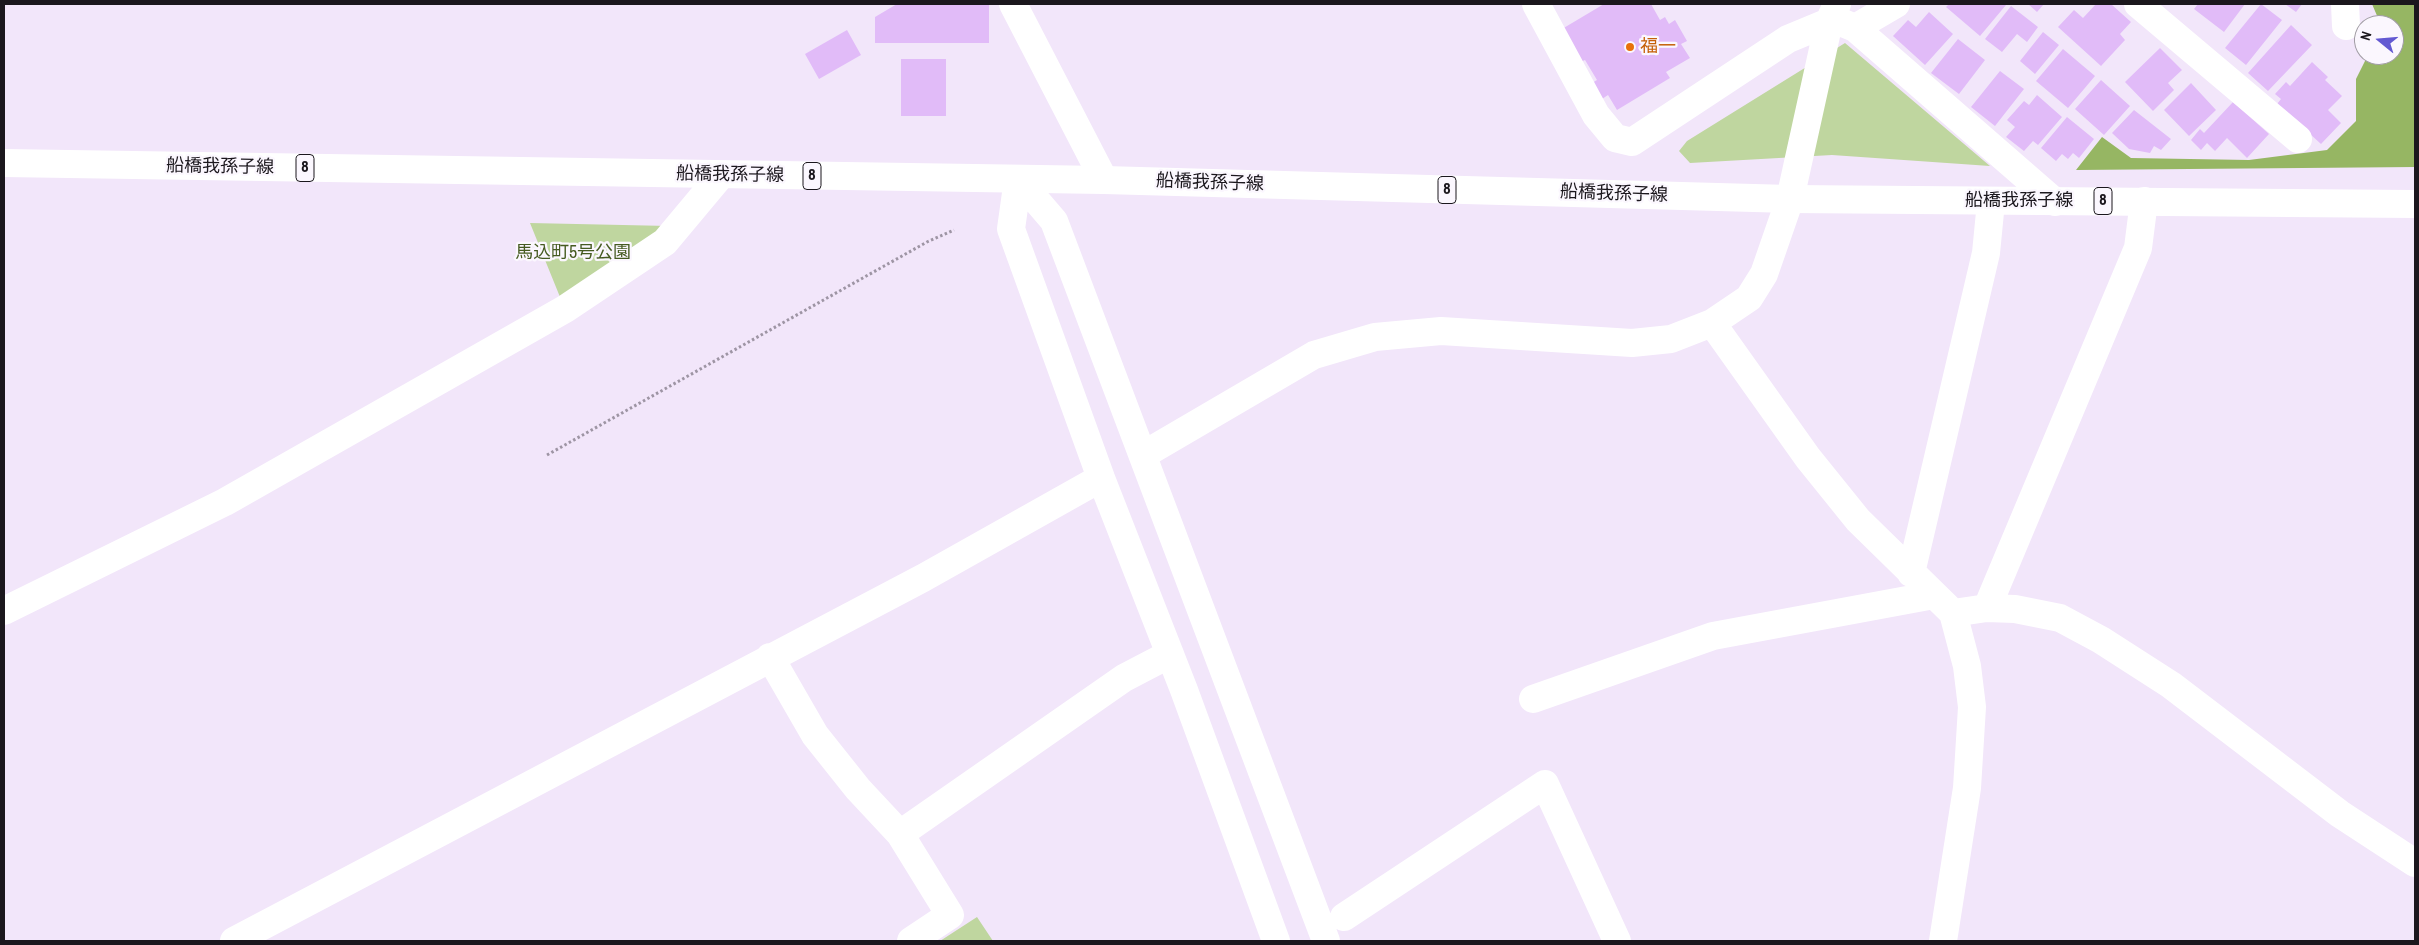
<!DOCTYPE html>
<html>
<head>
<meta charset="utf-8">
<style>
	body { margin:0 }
	#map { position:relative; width:2419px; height:945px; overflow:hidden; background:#f2e6fa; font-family:"Archivo Narrow",sans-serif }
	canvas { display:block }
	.frame { position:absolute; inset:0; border:5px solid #1b171d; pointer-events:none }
	.north { position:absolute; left:2354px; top:15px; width:50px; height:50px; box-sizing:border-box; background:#fbf7fe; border:1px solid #a19da4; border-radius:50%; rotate:287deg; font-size:14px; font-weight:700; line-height:20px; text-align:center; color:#1b171d }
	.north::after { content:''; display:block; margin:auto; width:18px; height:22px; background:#6359d2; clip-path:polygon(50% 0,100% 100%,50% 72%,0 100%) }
</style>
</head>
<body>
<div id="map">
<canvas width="2419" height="945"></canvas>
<div class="frame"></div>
<div class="north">N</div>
</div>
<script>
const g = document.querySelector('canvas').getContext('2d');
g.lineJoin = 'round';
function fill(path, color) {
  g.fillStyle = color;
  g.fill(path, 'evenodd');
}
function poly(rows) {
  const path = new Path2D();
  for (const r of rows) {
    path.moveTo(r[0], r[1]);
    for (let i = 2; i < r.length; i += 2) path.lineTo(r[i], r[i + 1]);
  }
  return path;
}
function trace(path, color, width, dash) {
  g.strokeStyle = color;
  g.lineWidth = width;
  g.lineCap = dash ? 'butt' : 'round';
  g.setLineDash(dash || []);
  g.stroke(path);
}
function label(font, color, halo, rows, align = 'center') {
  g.font = font + ' "Archivo Narrow","Noto Sans JP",sans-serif';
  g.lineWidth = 4.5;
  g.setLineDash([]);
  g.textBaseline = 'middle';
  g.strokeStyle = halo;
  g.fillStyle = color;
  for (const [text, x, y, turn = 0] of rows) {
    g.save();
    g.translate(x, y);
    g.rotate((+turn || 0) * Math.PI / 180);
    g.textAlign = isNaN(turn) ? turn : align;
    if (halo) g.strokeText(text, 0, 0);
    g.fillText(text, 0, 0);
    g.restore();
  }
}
fill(poly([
	[1845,43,1990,166,1832,155,1690,163,1679,151,1687,141],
	[530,223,669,226,560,297],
	[977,917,993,941,940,941]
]), '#bfd69f');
fill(poly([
	[2372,4,2415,4,2415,167,2076,170,2102,137,2131,158,2249,160,2327,150,2356,121,2356,79,2368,55,2394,55,2394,25,2381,25]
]), '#96b663');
fill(poly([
	[897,4,989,5,989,43,875,43,875,17],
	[1604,4,1651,4,1660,20,1665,17,1669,24,1675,20,1687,41,1681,44,1690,58,1666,72,1670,78,1617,110,1608,95,1602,99,1592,83,1597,80,1585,60,1578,63,1562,29],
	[1949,4,2005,4,2006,5,1980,36,1946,7],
	[2028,4,2044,4,2037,12],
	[2096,4,2111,4,2131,22,2120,34,2125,40,2101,66,2058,27,2074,10,2083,18],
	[2198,4,2245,4,2224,32,2194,9],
	[2261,4,2282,20,2246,65,2225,48],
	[2285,4,2302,4,2296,12],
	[2011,6,2038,27,2027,42,2017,34,2002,52,1985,39],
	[1929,12,1953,34,1925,65,1893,36,1908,20,1916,27],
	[2291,25,2312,45,2268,91,2248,73],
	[847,30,861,55,819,79,805,54],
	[2043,32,2059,45,2035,74,2020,61],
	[1958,39,1985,60,1959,94,1931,73],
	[2160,48,2182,70,2168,83,2174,90,2153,111,2125,82],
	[2063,49,2095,76,2068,108,2036,81],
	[901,59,946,59,946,116,901,116],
	[2312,62,2328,77,2325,80,2342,96,2328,110,2341,123,2321,144,2277,104,2281,99,2275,94,2286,82,2290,86],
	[2000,71,2024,89,1995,126,1971,107],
	[2101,80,2130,106,2104,135,2075,109],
	[2191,83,2216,110,2189,136,2164,110],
	[2037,95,2062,117,2038,145,2033,141,2024,151,2006,137,2015,127,2007,120,2024,101,2029,105],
	[2233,102,2269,134,2247,158,2227,138,2215,151,2207,143,2201,150,2191,140,2200,129,2204,133],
	[2134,110,2171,139,2161,150,2154,146,2150,153,2129,149,2112,133],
	[2067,117,2094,139,2079,158,2073,153,2068,159,2062,154,2056,161,2041,148]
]), '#e1bbf8');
trace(poly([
	[547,455,927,242,954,230]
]), '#9e95a4', 3, [2.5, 2.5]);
trace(poly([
	[1013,4,1104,180],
	[1536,4,1596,115,1615,138,1632,142,1788,39,1829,22,1843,23,1855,28,2055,202],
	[2138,4,2298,139],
	[2345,4,2346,26],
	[1855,28,1896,4],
	[1018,179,1054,221,1326,941],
	[1018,179,1011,229,1101,478,1184,690,1276,941],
	[1712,323,1808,458,1858,520,1953,613,1967,666,1972,707,1967,788,1943,941],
	[1143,455,1314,355,1375,337,1441,331,1632,343,1671,339,1712,323,1749,298,1764,274,1790,199,1829,22,1837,4],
	[1911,573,1986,253,1991,202],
	[1987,608,2138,248,2144,201],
	[4,611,225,502,565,309,665,242,721,175],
	[1953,613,1987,608,2015,609,2060,618,2101,640,2171,685,2340,814,2415,863],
	[770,657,815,735,858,789,900,834,950,915,911,941],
	[1533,699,1713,636,1934,595],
	[900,834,1124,678,1170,654],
	[1344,917,1545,784,1617,941],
	[234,941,923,578,1101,478]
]), '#fff', 28);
trace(poly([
	[4,163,1104,180,1790,199,2415,204]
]), '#fff', 28);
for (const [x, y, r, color] of [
	[1630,47,5,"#e8710a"]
]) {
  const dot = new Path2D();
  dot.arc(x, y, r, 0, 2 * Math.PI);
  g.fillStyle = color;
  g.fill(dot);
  trace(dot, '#fbf7fe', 2);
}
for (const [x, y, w] of [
	[305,168,18],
	[812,176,18],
	[1447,190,18],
	[2103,201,18]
]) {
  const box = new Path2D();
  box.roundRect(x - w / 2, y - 13.5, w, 27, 4);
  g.fillStyle = '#fbf7fe';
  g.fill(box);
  trace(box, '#1b171d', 1);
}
label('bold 16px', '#1b171d', null, [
	["8",305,168],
	["8",812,176],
	["8",1447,190],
	["8",2103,201]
]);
label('18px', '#c56008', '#fbf7fe', [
	["福一",1640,47]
], 'left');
label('18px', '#1b171d', '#fbf7fe', [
	["船橋我孫子線",220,167,1],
	["船橋我孫子線",730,175,1],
	["船橋我孫子線",1210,183,2],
	["船橋我孫子線",1614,194,2],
	["船橋我孫子線",2019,201]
]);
label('18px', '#465b21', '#fbf7fe', [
	["馬込町5号公園",573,253]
]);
</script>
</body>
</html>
